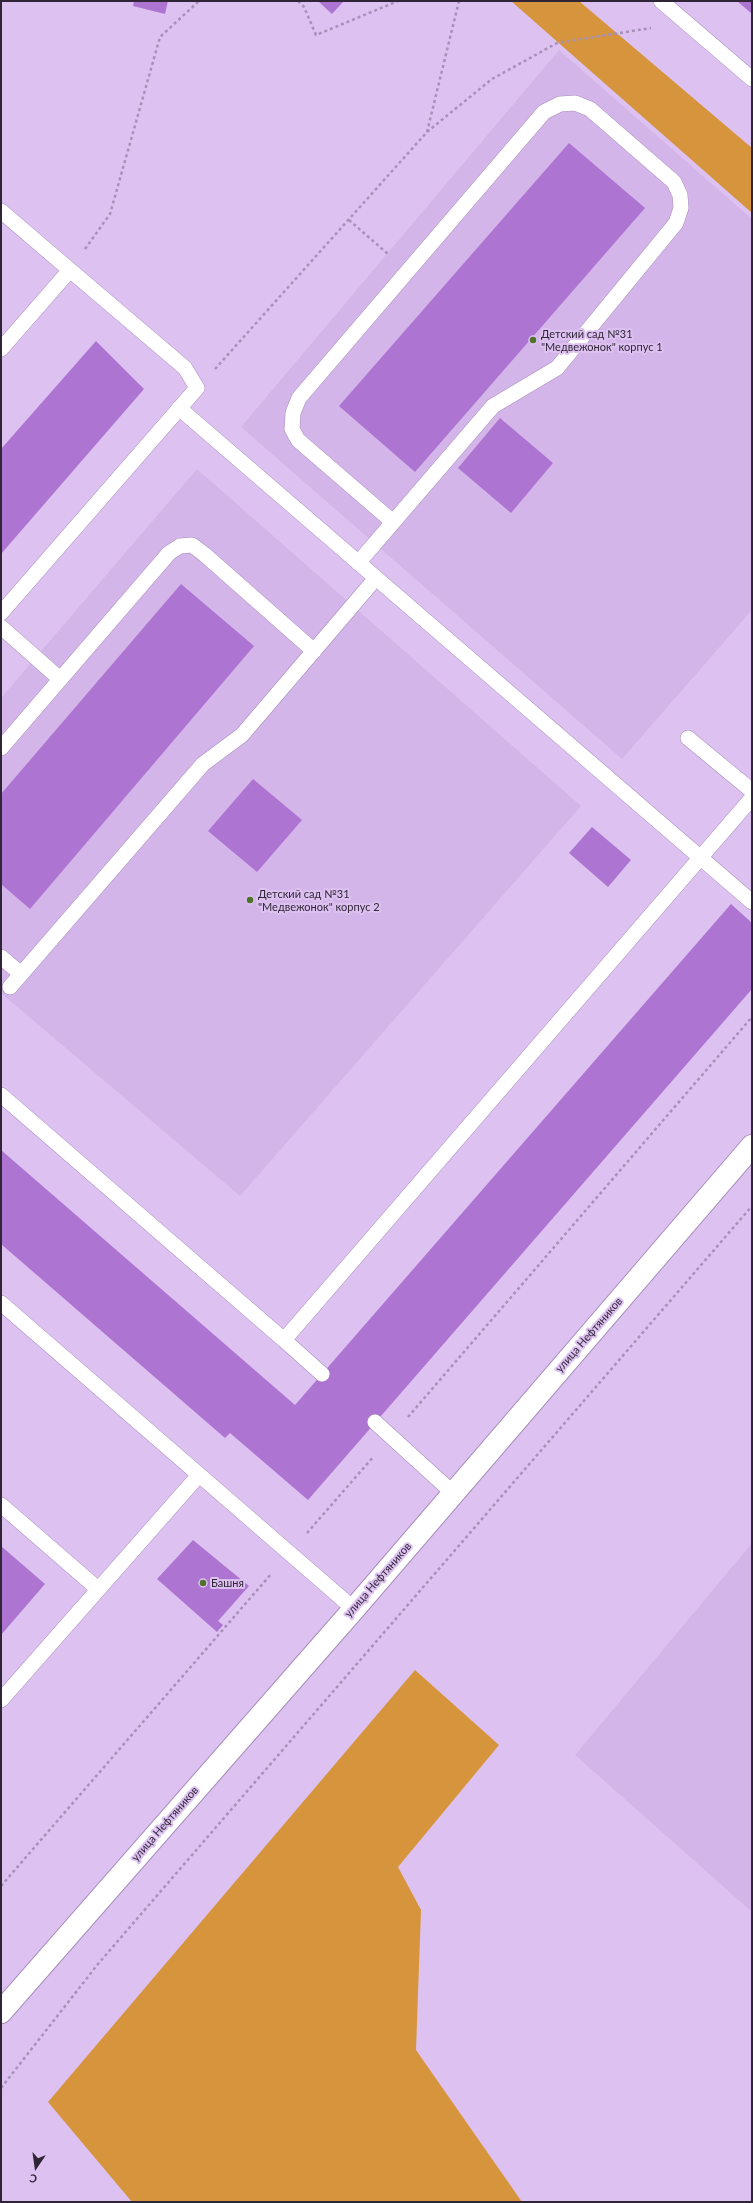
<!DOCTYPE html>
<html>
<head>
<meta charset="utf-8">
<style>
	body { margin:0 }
	#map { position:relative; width:753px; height:2203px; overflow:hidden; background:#ddc2f1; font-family:Lato,sans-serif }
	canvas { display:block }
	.frame { position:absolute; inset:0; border:2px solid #2f2536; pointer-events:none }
	.north { position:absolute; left:16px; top:2147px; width:40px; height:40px; -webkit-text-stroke:3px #ddc2f1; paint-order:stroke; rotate:193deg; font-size:11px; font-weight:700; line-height:16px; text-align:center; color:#2f2536 }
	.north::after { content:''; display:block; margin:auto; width:14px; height:18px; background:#2f2536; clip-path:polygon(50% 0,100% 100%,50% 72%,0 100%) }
</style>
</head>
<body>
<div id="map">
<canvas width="753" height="2203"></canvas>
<div class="frame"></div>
<div class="north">С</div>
</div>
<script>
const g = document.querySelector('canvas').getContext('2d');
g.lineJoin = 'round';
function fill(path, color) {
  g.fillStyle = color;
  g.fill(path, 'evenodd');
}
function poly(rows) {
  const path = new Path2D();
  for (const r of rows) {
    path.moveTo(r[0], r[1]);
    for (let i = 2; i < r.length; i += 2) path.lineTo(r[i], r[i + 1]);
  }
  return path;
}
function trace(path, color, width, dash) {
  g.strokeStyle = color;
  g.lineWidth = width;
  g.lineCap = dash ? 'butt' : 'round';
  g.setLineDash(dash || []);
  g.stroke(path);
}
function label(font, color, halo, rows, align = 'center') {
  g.font = font + ' Lato,sans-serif';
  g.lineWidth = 4;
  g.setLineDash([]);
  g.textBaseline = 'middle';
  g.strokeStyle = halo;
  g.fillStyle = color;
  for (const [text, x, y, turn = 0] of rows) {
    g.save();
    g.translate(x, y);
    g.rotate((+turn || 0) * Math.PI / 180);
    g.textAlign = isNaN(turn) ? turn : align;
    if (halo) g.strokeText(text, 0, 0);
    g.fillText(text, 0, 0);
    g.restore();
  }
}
fill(poly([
	[559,50,752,219,752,610,622,759,241,427],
	[197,469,581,806,240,1196,1,993,1,698],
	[752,1543,752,1912,575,1755]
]), '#d4b5e9');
fill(poly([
	[511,1,579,1,752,148,752,213],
	[415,1670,499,1745,398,1867,421,1910,416,2050,522,2202,132,2202,48,2102]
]), '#d6953c');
fill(poly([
	[134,1,168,1,165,14,133,6],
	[318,1,344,1,332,14],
	[737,1,752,1,752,14],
	[569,143,645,208,415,472,339,406],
	[96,341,144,389,1,554,1,449],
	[500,418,553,463,511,513,458,468],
	[181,584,254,646,30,909,1,884,1,794],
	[253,779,302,820,257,872,208,831],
	[592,827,631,860,608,887,569,853],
	[731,904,752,923,752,989,308,1500,230,1433,225,1438,1,1244,1,1150,295,1405],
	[193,1540,249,1586,218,1621,223,1625,217,1632,157,1579],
	[1,1546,45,1584,1,1635]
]), '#ad74d2');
const lane = poly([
	[661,1,752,79],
	[1,211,70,270],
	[1,349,70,270,185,368,197,388,1,613],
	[179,408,752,902],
	[358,563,493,406,557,368,676,223,681,208,680,195,674,182,590,109,575,103,560,104,544,112,299,398,293,413,292,429,298,440,393,522],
	[1,627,60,679],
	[688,738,752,791],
	[1,748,169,553,180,546,192,545,204,554,314,651],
	[1,957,21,974],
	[10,987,203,764,242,735,376,578],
	[1,1095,284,1340,752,798],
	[1,1303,354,1609],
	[284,1340,322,1374],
	[375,1422,453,1493],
	[1,1505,98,1589],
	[1,1700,199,1475]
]);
const secondary = poly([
	[1,2012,354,1609,752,1146]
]);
trace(lane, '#a78dba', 16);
trace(secondary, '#a78dba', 24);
trace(poly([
	[298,1,304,7,316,35,398,1],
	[427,132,459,1],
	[349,220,388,254],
	[85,249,110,214,160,37,199,1],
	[215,369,427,132,492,79,557,43,651,28],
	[408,1417,752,1017],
	[307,1533,374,1456],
	[1,1886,272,1573],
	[1,2088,98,1964,752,1206]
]), '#a791b7', 2.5, [3, 3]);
trace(lane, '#fff', 15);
trace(secondary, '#fff', 22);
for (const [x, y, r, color] of [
	[533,340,4,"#4f722a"],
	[250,900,4,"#4f722a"],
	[203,1583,4,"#4f722a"]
]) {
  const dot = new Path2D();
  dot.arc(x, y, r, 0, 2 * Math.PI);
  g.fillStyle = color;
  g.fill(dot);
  trace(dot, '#ddc2f1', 1.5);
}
label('11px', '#2f2536', '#ddc2f1', [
	["Детский сад №31",541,334],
	["\"Медвежонок\" корпус 1",541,347],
	["Детский сад №31",258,894],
	["\"Медвежонок\" корпус 2",258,907],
	["Башня",211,1583]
], 'left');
label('11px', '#2f2536', '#ddc2f1', [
	["улица Нефтяников",589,1335,-49],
	["улица Нефтяников",378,1580,-49],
	["улица Нефтяников",165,1824,-49]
]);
</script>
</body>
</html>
